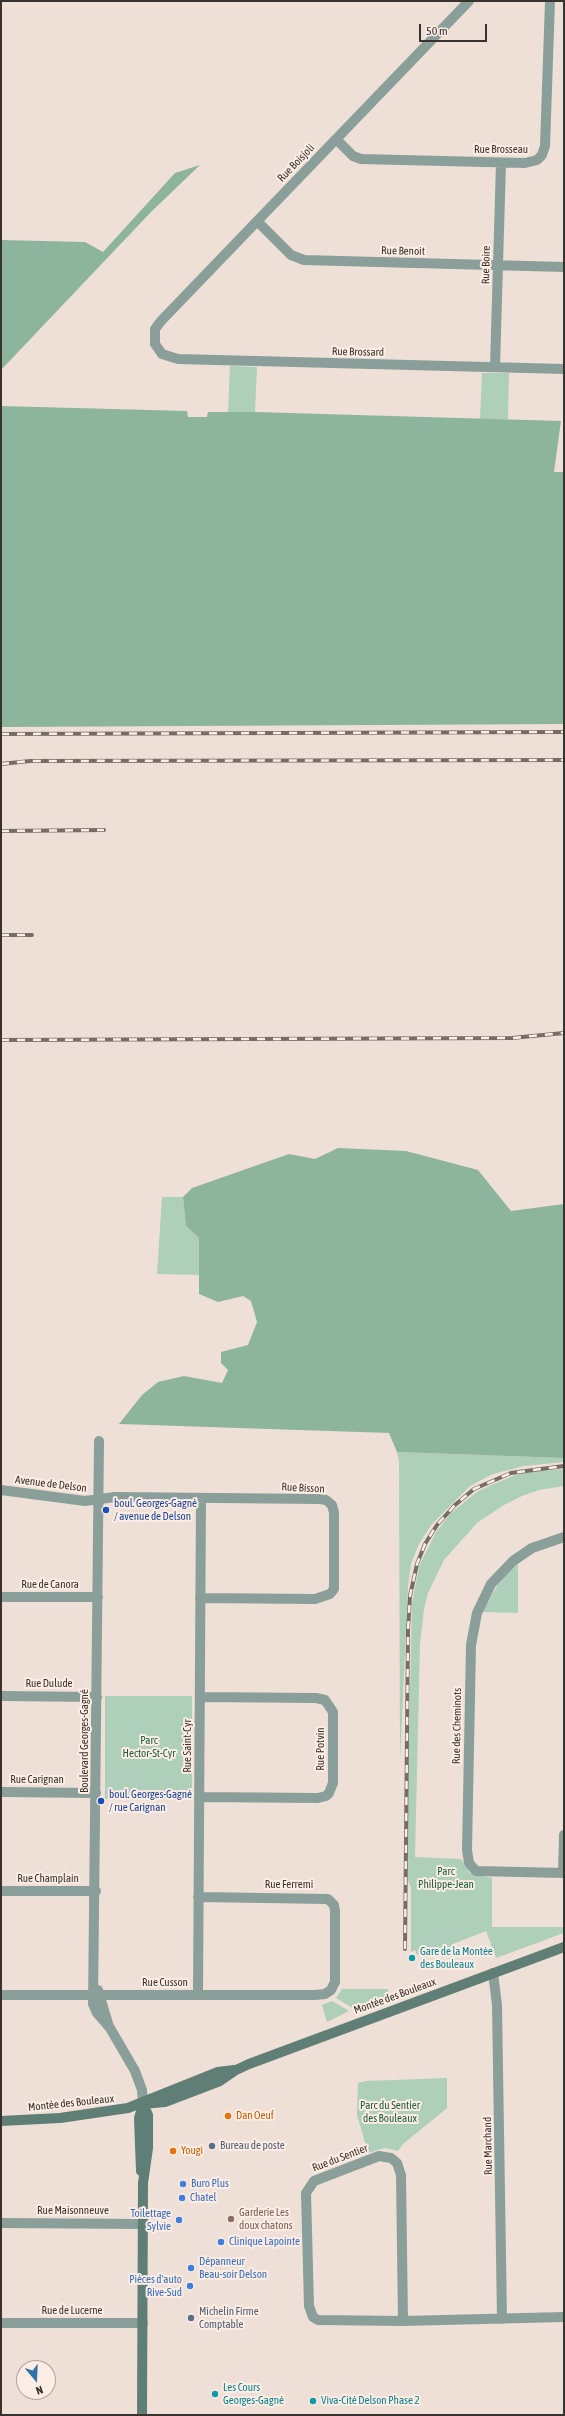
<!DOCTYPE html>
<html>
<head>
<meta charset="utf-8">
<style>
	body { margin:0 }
	#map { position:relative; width:565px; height:2416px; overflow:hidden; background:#efe0d7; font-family:"Asap Condensed",sans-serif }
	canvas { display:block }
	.frame { position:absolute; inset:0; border:2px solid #39332f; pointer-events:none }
	.north { position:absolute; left:16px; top:2360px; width:40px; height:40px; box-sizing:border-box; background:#fdede4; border:1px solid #afa39c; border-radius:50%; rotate:161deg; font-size:11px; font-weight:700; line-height:16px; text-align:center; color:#39332f }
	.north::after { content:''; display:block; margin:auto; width:14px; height:18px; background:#3071a7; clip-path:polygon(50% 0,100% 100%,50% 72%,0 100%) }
	.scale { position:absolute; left:419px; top:24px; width:68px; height:18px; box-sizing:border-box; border:2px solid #39332f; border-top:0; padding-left:5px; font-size:12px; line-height:14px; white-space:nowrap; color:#39332f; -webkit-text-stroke:3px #fdede4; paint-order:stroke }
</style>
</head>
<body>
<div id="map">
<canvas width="565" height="2416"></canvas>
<div class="frame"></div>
<div class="north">N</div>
<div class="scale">50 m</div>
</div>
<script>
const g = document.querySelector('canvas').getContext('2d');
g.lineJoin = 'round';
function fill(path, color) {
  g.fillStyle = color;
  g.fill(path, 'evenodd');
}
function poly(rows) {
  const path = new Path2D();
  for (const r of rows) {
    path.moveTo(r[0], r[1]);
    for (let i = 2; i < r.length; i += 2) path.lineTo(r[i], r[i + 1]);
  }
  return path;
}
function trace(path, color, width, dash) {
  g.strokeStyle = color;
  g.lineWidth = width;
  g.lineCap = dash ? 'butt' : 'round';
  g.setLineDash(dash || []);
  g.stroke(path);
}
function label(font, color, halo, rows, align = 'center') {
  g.font = font + ' "Asap Condensed",sans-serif';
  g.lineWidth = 4;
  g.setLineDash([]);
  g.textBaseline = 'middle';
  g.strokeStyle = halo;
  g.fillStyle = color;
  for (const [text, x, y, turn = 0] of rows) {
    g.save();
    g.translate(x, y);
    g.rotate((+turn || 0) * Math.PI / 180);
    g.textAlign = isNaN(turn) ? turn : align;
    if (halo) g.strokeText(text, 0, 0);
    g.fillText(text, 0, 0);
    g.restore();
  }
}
fill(poly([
	[230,366,257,367,255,412,228,413],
	[482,373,509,373,508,419,480,419],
	[162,1197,183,1197,186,1226,199,1238,199,1275,157,1274],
	[397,1452,564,1458,564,1462,524,1466,493,1474,470,1486,432,1524,419,1544,411,1564,408,1586,400,1762,399,1462],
	[564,1469,564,1486,539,1490,522,1496,504,1505,477,1523,444,1560,428,1593,424,1609,420,1644,415,1857,461,1859,470,1873,492,1878,492,1927,564,1927,564,1933,496,1958,486,1931,453,1944,445,1951,424,1958,422,1953,417,1955,415,1950,411,1952,411,1888,406,1875,412,1604,419,1566,436,1532,451,1513,478,1491,520,1473],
	[518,1564,518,1613,482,1612,501,1579],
	[105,1696,192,1696,192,1798,105,1799],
	[342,1989,388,1989,388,1997,401,1992,401,1995,354,2009,336,1998],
	[332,2001,349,2011,327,2022,322,2005],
	[447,2078,447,2108,403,2144,398,2151,385,2148,368,2153,357,2115,358,2083,366,2081]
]), '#aecfba');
fill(poly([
	[200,165,151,212,1,370,1,240,85,242,103,252,175,173],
	[1,406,187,411,188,417,207,417,208,412,255,412,561,421,554,472,564,472,564,724,1,727],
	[338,1148,406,1151,478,1170,511,1211,564,1204,564,1458,397,1452,389,1433,119,1424,142,1395,158,1382,184,1376,222,1383,228,1370,221,1363,221,1352,248,1345,257,1322,251,1301,243,1296,218,1302,199,1294,199,1238,186,1226,183,1197,192,1188,289,1154,315,1159]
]), '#8db49c');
trace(poly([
	[469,1,161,321,155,329,155,344,162,354,178,359,564,369],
	[336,139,353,156,361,159,525,163,537,160,542,155,545,146,550,1],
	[257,221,291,255,304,260,564,267],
	[495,367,501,163],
	[99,1441,93,2004,97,2013,110,2028,135,2071,142,2090,143,2104],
	[1,1490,85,1501,115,1497,320,1499,326,1500,332,1505,334,1513,334,1589,330,1594,315,1599,200,1598],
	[564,1537,532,1548,513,1561,491,1584,477,1613,471,1645,467,1850,469,1863,476,1871,564,1873],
	[1,1597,98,1597],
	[1,1696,97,1697],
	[1,1792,96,1793],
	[199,1797,318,1798,326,1796,329,1793,333,1783,333,1712,325,1700,316,1698,200,1697],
	[563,1873,564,1835],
	[1,1891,96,1891],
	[493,1973,497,2005,502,2319],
	[98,1990,109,2027],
	[1,1995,315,1995,325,1994,331,1990,335,1982,335,1911,334,1905,328,1899,198,1897],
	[198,1995,201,1498],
	[1,2223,144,2224],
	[403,2321,401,2175,397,2163,391,2158,379,2156,314,2181,306,2193,309,2306,313,2317,318,2320,403,2321,564,2317],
	[1,2323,143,2323]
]), '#8a9f99', 10);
trace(poly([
	[143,2104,165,2102,220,2081,236,2070,249,2064,564,1947],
	[1,2121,60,2118,128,2108,218,2072,234,2070],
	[141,2171,139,2118,143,2104],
	[142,2415,143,2183,148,2148,148,2115,143,2104]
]), '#5f7e75', 10);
const rail = poly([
	[1,734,564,732],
	[1,764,30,761,564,760],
	[1,831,104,830],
	[1,935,32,935],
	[1,1040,512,1038,564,1033],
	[405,1949,408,1630,410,1596,417,1564,425,1544,437,1525,455,1505,474,1489,511,1473,564,1466]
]);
trace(rail, '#766d67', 4);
trace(rail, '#fdede4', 2.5, [8]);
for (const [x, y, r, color] of [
	[106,1510,4,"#1a4fb4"],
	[101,1801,4,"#1a4fb4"],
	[412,1958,4,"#0f9aa8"],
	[228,2116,4,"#e8710a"],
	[212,2146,4,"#5c6f8a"],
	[173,2151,4,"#e8710a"],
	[183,2184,4,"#3f7fe0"],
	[182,2198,4,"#3f7fe0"],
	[231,2219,4,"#8d6e63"],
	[179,2220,4,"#3f7fe0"],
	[221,2242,4,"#3f7fe0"],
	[191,2268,4,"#3f7fe0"],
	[190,2286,4,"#3f7fe0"],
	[191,2318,4,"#5c6f8a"],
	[215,2394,4,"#0f9aa8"],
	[313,2401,4,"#0f9aa8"]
]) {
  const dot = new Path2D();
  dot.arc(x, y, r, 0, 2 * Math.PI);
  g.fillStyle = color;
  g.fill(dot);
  trace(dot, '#fdede4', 1.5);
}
label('11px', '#39332f', '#fdede4', [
	["Rue Brosseau",501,150],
	["Rue Boisjoli",296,163,-46],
	["Rue Benoit",403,251,1],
	["Rue Boire",486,265,-89],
	["Rue Brossard",358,352,1],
	["Avenue de Delson",51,1484,7],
	["Rue Bisson",303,1488,3],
	["Rue de Canora",50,1585],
	["Rue Dulude",49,1684],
	["Rue des Cheminots",457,1726,-89],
	["Boulevard Georges-Gagné",85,1741,-90],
	["Rue Saint-Cyr",188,1746,-90],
	["Rue Potvin",321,1749,-90],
	["Rue Carignan",37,1780],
	["Rue Champlain",48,1879],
	["Rue Ferremi",289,1885],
	["Rue Cusson",165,1983],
	["Montée des Bouleaux",395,1996,-20],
	["Montée des Bouleaux",71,2103,-6],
	["Rue Marchand",488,2146,-91],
	["Rue du Sentier",340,2158,-21],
	["Rue Maisonneuve",73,2211],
	["Rue de Lucerne",72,2311]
]);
label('11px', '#164399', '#fdede4', [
	["boul. Georges-Gagné",114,1504],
	["/ avenue de Delson",114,1517],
	["boul. Georges-Gagné",109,1795],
	["/ rue Carignan",109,1808]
], 'left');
label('11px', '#1c5d3c', '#fdede4', [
	["Parc",149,1741],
	["Hector-St-Cyr",149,1754],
	["Parc",446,1872],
	["Philippe-Jean",446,1885],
	["Parc du Sentier",390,2106],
	["des Bouleaux",390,2119]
]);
label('11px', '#0d838f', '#fdede4', [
	["Gare de la Montée",420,1952],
	["des Bouleaux",420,1965],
	["Les Cours",223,2388],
	["Georges-Gagné",223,2401],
	["Viva-Cité Delson Phase 2",321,2401]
], 'left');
label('11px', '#c56008', '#fdede4', [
	["Dan Oeuf",236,2116],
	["Yougi",181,2151]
], 'left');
label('11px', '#4e5e75', '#fdede4', [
	["Bureau de poste",220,2146],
	["Michelin Firme",199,2312],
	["Comptable",199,2325]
], 'left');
label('11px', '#366cbe', '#fdede4', [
	["Buro Plus",191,2184],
	["Chatel",190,2198],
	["Toilettage",171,2214,"right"],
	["Sylvie",171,2227,"right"],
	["Clinique Lapointe",229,2242],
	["Dépanneur",199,2262],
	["Beau-soir Delson",199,2275],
	["Pièces d'auto",182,2280,"right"],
	["Rive-Sud",182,2293,"right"]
], 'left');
label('11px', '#785e54', '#fdede4', [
	["Garderie Les",239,2213],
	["doux chatons",239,2226]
], 'left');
</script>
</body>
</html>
